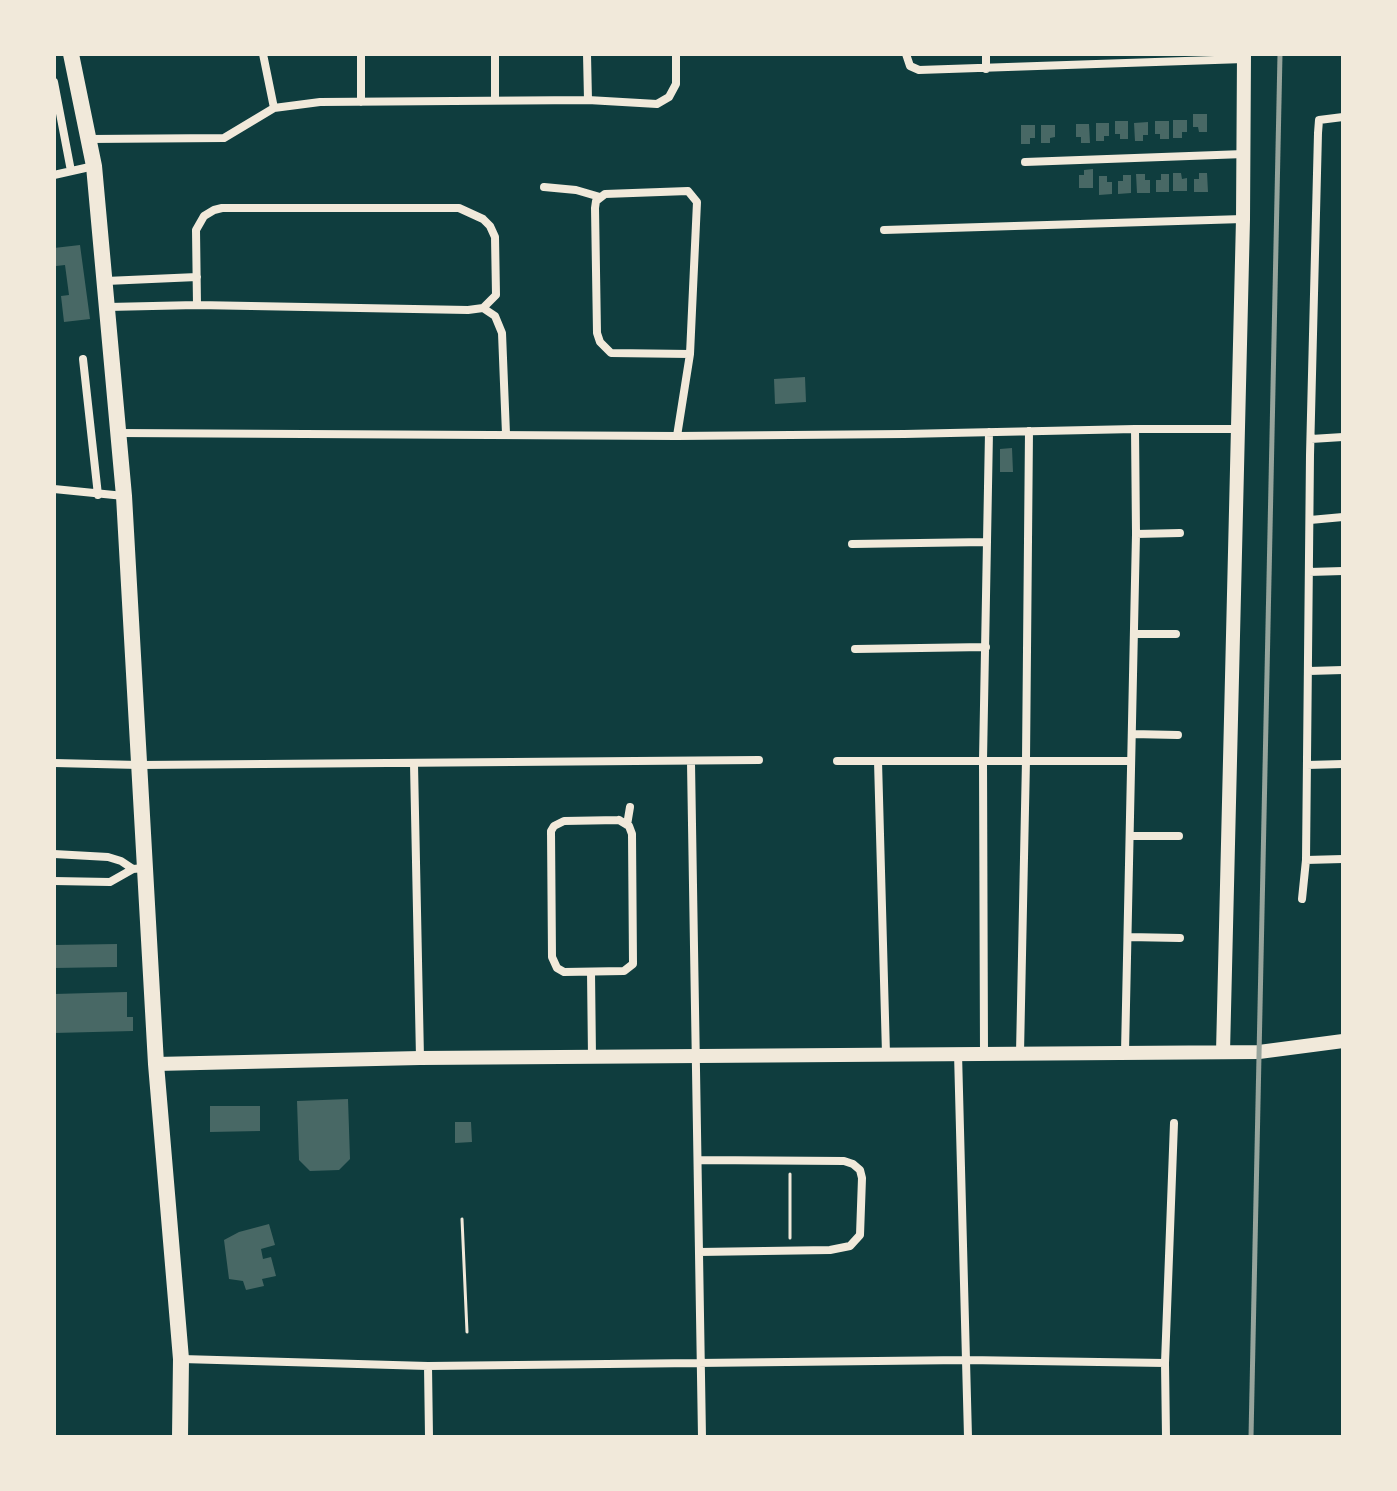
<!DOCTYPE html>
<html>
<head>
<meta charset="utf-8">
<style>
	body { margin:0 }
	#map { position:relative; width:1397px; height:1491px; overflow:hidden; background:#0f3d3e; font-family:"Noto Sans",sans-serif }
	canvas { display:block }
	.frame { position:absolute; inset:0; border:56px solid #f1e9da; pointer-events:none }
</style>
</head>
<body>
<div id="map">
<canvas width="1397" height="1491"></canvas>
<div class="frame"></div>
</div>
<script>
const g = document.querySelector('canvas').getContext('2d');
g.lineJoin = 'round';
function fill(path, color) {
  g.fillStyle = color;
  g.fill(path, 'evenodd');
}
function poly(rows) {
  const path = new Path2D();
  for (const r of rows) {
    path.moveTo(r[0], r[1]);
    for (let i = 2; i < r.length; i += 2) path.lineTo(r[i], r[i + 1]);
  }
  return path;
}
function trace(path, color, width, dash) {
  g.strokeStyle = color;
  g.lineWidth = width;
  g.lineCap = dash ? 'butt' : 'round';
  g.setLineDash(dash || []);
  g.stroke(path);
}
fill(poly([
	[1193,114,1207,114,1207,132,1199,132,1198,127,1193,127],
	[1173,120,1187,120,1187,132,1182,132,1182,138,1173,138],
	[1115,121,1128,121,1128,139,1120,139,1120,134,1115,134],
	[1155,121,1169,121,1169,139,1160,139,1160,134,1155,134],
	[1148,122,1148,135,1143,135,1143,141,1135,141,1134,123],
	[1096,123,1109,123,1109,136,1104,136,1104,141,1096,141],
	[1076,124,1089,124,1090,143,1081,143,1081,137,1076,137],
	[1021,125,1035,125,1035,138,1030,138,1030,144,1021,144],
	[1041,125,1055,125,1055,137,1050,138,1050,143,1041,143],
	[1093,169,1093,188,1079,188,1079,175,1084,175,1084,170],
	[1173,173,1181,173,1182,179,1187,178,1187,191,1173,191],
	[1199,173,1207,173,1208,192,1194,192,1194,179,1199,179],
	[1136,174,1145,174,1145,180,1150,180,1150,193,1137,193],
	[1161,174,1169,174,1169,192,1156,192,1156,180,1161,180],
	[1123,175,1131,175,1131,193,1118,194,1118,181,1123,181],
	[1099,176,1107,176,1107,182,1112,182,1112,194,1099,195],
	[80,245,90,319,64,322,61,296,69,295,65,265,56,266,54,248],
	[805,377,806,402,775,404,774,379],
	[1012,448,1013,472,1000,472,1000,449],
	[117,944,117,967,54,968,54,945],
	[127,992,127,1017,133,1017,133,1031,54,1033,54,994],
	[348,1099,350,1159,339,1170,310,1171,299,1160,297,1101],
	[210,1106,260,1106,260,1131,210,1132],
	[455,1122,471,1122,472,1142,455,1143],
	[269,1224,275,1245,261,1249,263,1259,271,1257,276,1276,262,1279,264,1286,246,1290,243,1281,229,1279,224,1240,239,1232]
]), '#486865');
trace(poly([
	[462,1219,467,1332],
	[790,1238,790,1174]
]), '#f1e9da', 3);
trace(poly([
	[263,54,274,108],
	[495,54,495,100],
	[587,54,588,100],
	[906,54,910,66,919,70,1244,59],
	[986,69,986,54],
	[54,82,71,171],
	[361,102,361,54],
	[89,139,224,138,274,108,320,102,588,100,657,104,669,97,676,84,676,54],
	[1025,162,1244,154],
	[54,175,94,166],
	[544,187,576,190,600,197],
	[884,230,1243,219],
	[106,281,197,277],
	[197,305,196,230,204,216,214,210,222,208,459,208,483,219,490,226,495,237,496,295,483,308],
	[108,307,197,305,468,310,483,308],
	[483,308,495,316,502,333,506,434],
	[83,359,98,495],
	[118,433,677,436,904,434,1135,429,1238,429],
	[677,436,690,354,697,202,688,191,605,194,596,201,595,208,597,333,600,342,611,353,690,354],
	[1311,439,1343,437],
	[54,489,124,496],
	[1310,520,1343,517],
	[1136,534,1180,533],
	[852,544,987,542],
	[1309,572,1343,571],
	[1134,634,1176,634],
	[855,649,986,647],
	[1309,671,1343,670],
	[1132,734,1178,735],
	[837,761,1131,761],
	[878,761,886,1054],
	[54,763,139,765,759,760],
	[691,763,702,1437],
	[414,764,420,1058],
	[1307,765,1343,764],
	[619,820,629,826,632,834,633,964,624,971,564,972,557,968,552,957,551,831,554,826,564,821,619,820],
	[627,825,630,807],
	[1130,836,1179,836],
	[54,854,108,857,121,861,133,869],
	[1306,860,1343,859],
	[54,881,110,882,133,869,144,868],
	[1302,899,1306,860,1310,455,1318,133,1319,120,1343,117],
	[1128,937,1180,938],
	[591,972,592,1057],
	[1125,1052,1136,534,1135,429],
	[958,1053,968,1437],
	[984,1053,983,760,989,432],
	[1020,1053,1026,760,1029,431],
	[699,1160,844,1161,853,1164,860,1170,862,1178,860,1235,850,1246,830,1250,699,1252],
	[182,1359,428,1366,966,1360,1165,1363],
	[428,1366,429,1437],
	[1166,1437,1165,1363,1174,1123]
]), '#f1e9da', 8);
trace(poly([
	[1223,1052,1243,219,1244,54],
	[156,1064,420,1058,1259,1052,1343,1041]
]), '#f1e9da', 14);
trace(poly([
	[71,54,94,166,124,496,156,1064,181,1359,180,1437]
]), '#f1e9da', 16);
trace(poly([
	[1251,1437,1280,54]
]), '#97a49c', 5);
</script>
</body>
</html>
